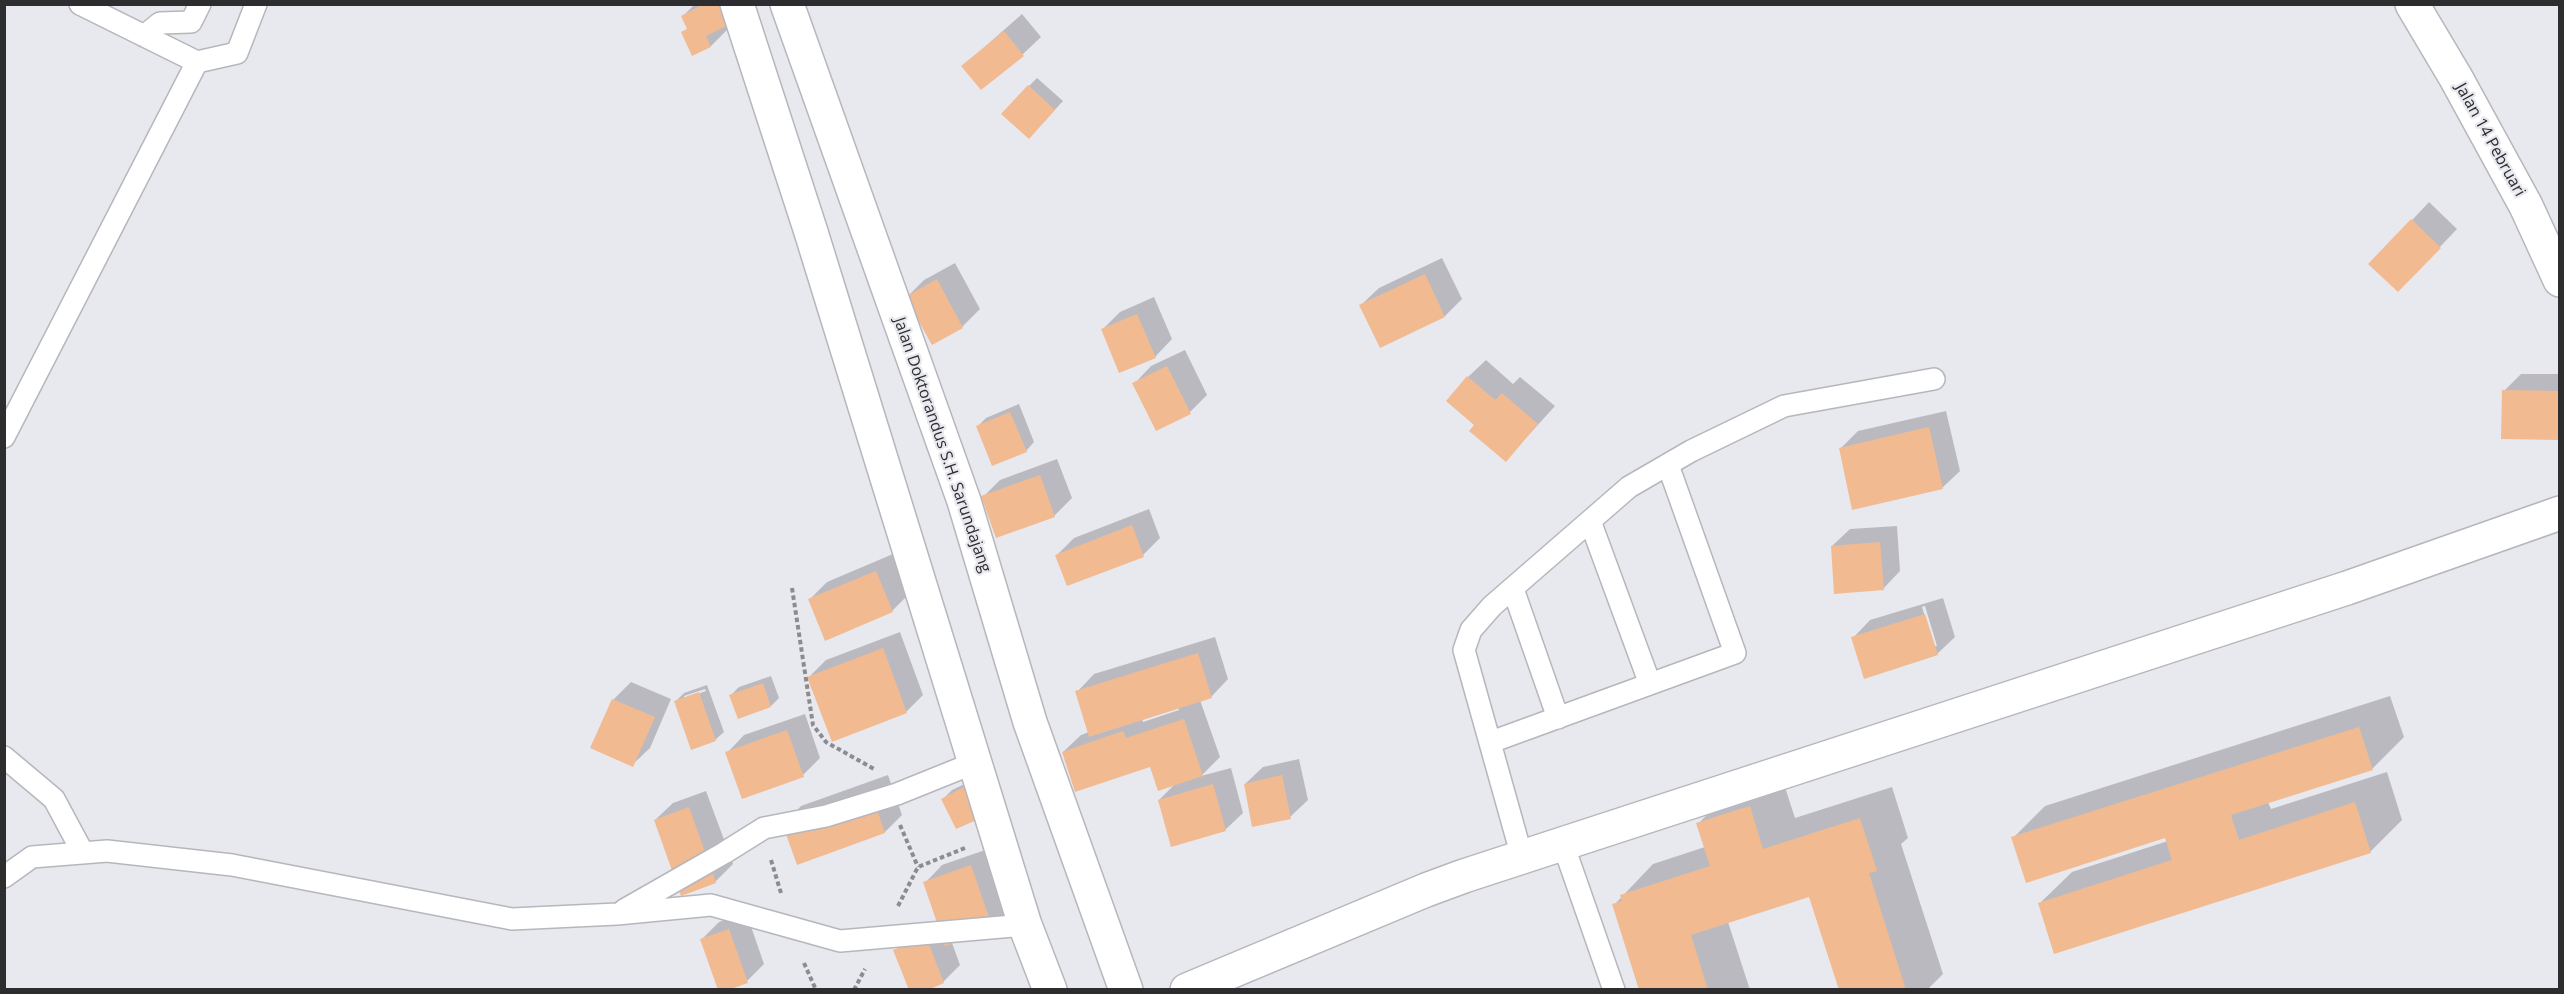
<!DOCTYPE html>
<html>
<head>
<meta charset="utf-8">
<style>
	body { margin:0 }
	#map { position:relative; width:2564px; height:994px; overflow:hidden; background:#e8e8ef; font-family:"Open Sans",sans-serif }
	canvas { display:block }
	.frame { position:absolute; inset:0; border:6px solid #2d2d30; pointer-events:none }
</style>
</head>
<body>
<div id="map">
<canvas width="2564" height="994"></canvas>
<div class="frame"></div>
</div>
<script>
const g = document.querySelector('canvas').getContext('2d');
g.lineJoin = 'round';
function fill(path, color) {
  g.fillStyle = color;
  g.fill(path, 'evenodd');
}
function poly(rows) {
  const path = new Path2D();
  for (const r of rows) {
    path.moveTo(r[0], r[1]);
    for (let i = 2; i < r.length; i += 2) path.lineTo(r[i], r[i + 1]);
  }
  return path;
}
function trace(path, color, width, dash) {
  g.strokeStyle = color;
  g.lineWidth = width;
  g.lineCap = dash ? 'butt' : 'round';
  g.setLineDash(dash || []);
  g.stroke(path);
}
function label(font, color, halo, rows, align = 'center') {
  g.font = font + ' "Open Sans",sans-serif';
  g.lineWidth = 4.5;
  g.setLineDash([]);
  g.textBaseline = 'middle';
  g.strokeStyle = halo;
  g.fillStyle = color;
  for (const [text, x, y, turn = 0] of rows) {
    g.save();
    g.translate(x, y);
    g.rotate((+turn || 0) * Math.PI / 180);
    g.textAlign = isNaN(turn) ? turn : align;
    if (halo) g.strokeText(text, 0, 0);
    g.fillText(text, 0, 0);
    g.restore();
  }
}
fill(poly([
	[695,4,752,4,725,24,728,29,711,46,693,54,682,33,688,28,683,16],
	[1022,14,1041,37,1023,54,981,88,963,66],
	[1037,78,1063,101,1037,129,1029,86],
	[2429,202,2457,229,2415,273,2371,264],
	[1442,258,1462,299,1445,316,1380,346,1361,305,1379,288],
	[955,263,980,309,962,327,907,297,924,280],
	[1154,297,1172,339,1155,357,1103,329,1120,312],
	[1185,350,1207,395,1190,412,1134,384,1151,366],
	[1486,360,1513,384,1520,377,1555,406,1506,460,1476,425,1468,377],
	[2521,374,2560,374,2560,439,2504,391],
	[1019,404,1034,442,1026,451,978,426,986,418],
	[1946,411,1960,471,1942,488,1841,448,1858,431],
	[1057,459,1072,498,1054,516,983,497,1000,480],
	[1149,509,1160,538,1143,555,1057,555,1074,538],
	[1897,526,1900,571,1883,589,1832,546,1850,529],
	[893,554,909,594,892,611,810,599,827,582],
	[1943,598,1955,637,1937,654,1853,638,1870,620],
	[1925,606,1937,646,1934,646,1922,607],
	[900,632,923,695,906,712,809,677,826,660],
	[1215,637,1228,679,1211,697,1200,700,1220,757,1201,776,1231,768,1243,813,1225,830,1159,800,1176,783,1151,765,1063,752,1081,735,1089,732,1077,692,1094,674],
	[1178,707,1179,710,1143,722,1142,719],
	[771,676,779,698,771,706,731,695,739,687],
	[631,682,671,699,650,748,632,765,592,748,614,699],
	[707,685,724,732,715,740,676,701,684,693],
	[705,689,706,691,684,699,684,696],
	[2390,696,2404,737,2372,769,2268,802,2271,809,2387,772,2402,820,2371,851,2055,952,2040,903,2072,872,2168,841,2166,837,2013,838,2045,806],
	[805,714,820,758,803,775,727,753,744,735],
	[1299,759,1308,800,1290,817,1245,784,1263,767],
	[888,775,902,815,885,832,798,863,784,824,801,806],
	[1781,775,1795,818,1892,787,1908,838,1901,844,1943,974,1927,990,1841,990,1810,895,1728,922,1750,990,1641,990,1614,905,1653,864,1705,847,1698,824,1729,792],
	[973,780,986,809,943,799,952,790],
	[706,791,733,864,715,882,655,820,673,803],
	[988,849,1010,911,992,928,952,943,960,965,943,982,895,951,913,933,939,923,925,883,942,865],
	[746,912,764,964,747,981,702,939,719,922]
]), '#0003');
fill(poly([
	[704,4,733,4,740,19,706,36,711,47,692,56,681,32,687,29,681,16],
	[1004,31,1024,56,981,90,961,66],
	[1028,85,1055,110,1029,139,1001,114],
	[2411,219,2441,248,2398,292,2368,264],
	[1425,274,1445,317,1380,348,1359,305],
	[937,279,963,328,932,345,905,297],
	[1137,314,1156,358,1119,373,1101,329],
	[1167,366,1191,414,1156,431,1132,383],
	[1467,376,1495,400,1502,393,1538,424,1506,462,1469,431,1474,425,1446,401],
	[2502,390,2560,391,2560,440,2501,439],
	[1010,412,1027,452,992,466,976,426],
	[1929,427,1943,489,1852,510,1839,448],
	[1040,475,1055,517,996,538,981,496],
	[1132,525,1144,557,1067,586,1055,555],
	[1880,542,1884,590,1834,594,1831,546],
	[876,571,893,612,825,641,808,599],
	[1925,614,1938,655,1864,679,1851,637],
	[883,648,907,713,832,742,807,677],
	[1198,653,1212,698,1089,737,1075,691],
	[763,683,771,707,738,719,729,695],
	[699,692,716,741,691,750,674,701],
	[612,699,655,717,633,767,590,748],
	[1184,719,1203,776,1158,791,1150,767,1075,792,1062,752,1123,731,1126,738],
	[2359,727,2373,770,2231,815,2239,840,2355,802,2371,853,2054,954,2038,903,2172,860,2165,838,2026,883,2011,837],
	[787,730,804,777,742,799,725,752],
	[1282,775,1291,819,1252,827,1244,784],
	[1213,784,1226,831,1171,847,1158,800],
	[964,787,979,819,956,829,941,799],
	[871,792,885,833,797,865,782,823],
	[1750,806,1763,849,1860,818,1877,871,1869,873,1906,990,1839,990,1809,897,1691,935,1708,990,1639,990,1612,904,1622,901,1620,895,1710,866,1696,823],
	[689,807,716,883,681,896,654,820],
	[971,865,993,929,945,946,923,882],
	[729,929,748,983,728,990,718,990,700,939],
	[926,937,944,983,928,990,909,990,893,950]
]), '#f2ba91');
const service = poly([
	[80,4,197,62],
	[144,36,160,23,191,22,200,4],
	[4,437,197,62,237,53,256,4],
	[1590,521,1650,684],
	[1513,589,1558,718],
	[1491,742,1735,653,1668,465],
	[4,757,54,799,83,853],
	[1563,844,1614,990],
	[1522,857,1464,650,1471,630,1492,606,1629,487,1691,451,1784,406,1934,379],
	[4,877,32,857,107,851,232,865,512,919,617,914,711,905,840,941,1025,925],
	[624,910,724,853,764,828,826,816,897,794,974,763]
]);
const tertiary = poly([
	[1187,990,1426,890,1464,876,2347,588,2560,513]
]);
const secondary = poly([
	[2412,4,2456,78,2526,206,2560,280]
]);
const trunk = poly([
	[737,4,811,232,1025,925,1050,990],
	[787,4,964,501,1030,722,1126,990]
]);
trace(service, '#b6b6bd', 24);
trace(tertiary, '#b6b6bd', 36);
trace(secondary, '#b6b6bd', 36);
trace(trunk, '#b6b6bd', 36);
trace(poly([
	[792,588,813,725,826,742,874,769],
	[900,825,918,867],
	[771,860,781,893],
	[898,906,918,867,965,848],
	[804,963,816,990],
	[854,990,865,969]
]), '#8b8b90', 4, [4.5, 3]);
trace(service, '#fff', 21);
trace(tertiary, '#fff', 33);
trace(secondary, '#fff', 33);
trace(trunk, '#fff', 33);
label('16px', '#2d2d30', '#e8e8ef', [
	["Jalan 14 Pebruari",2490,140,61],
	["Jalan Doktorandus S.H. Sarundajang",942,445,71]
]);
</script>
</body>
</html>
